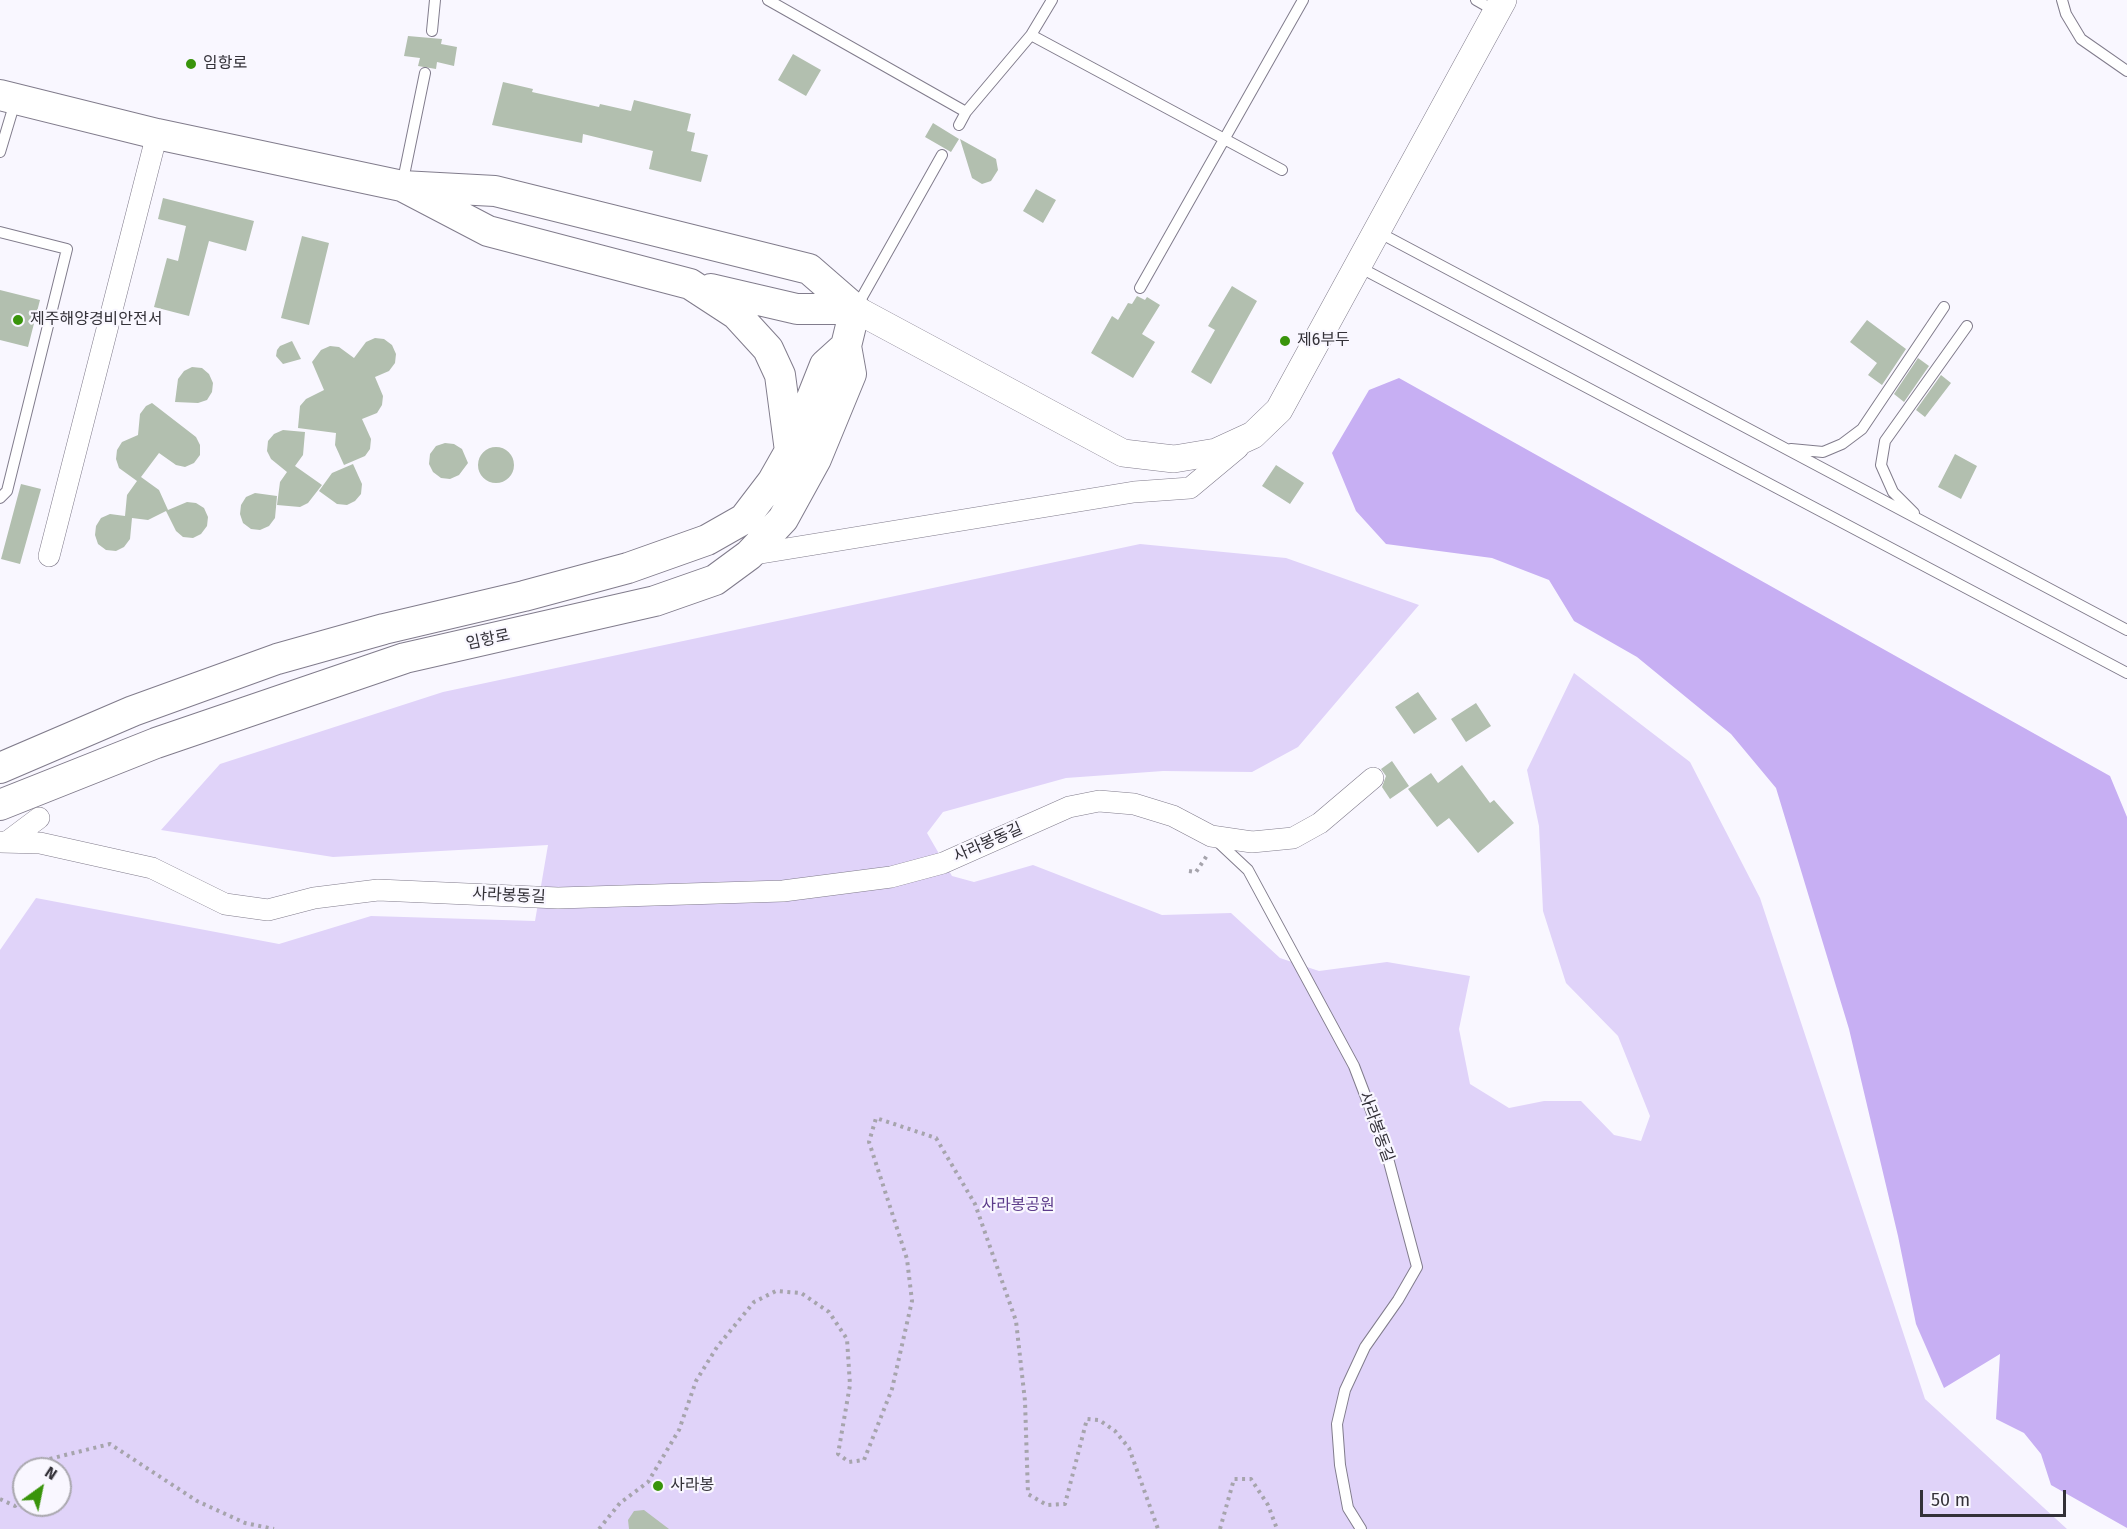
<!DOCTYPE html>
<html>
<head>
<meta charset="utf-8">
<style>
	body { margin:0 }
	#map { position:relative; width:2127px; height:1529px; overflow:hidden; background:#f9f7ff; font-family:"Fira Sans",sans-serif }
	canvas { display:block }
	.north { position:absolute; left:12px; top:1457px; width:60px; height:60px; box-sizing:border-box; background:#f9f7ff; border:2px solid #aaa8af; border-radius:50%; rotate:33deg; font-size:16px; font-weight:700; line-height:24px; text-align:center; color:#333138 }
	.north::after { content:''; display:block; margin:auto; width:21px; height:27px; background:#39940b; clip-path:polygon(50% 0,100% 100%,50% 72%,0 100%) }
	.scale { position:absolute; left:1920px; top:1490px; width:146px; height:27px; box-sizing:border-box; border:3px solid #333138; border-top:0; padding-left:8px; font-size:18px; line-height:21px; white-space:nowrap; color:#333138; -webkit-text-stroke:4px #f9f7ff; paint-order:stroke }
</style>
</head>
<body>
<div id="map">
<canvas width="2127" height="1529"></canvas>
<div class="north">N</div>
<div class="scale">50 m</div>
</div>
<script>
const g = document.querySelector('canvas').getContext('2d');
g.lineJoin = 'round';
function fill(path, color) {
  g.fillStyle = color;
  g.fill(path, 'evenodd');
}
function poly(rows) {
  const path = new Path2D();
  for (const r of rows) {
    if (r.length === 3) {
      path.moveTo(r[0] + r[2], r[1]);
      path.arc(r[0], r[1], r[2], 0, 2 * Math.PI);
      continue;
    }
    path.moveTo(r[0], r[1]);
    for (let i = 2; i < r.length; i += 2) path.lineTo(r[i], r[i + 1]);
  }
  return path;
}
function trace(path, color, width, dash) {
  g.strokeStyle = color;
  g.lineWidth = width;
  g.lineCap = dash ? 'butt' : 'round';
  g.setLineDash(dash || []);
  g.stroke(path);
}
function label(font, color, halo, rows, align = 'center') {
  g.font = font + ' "Fira Sans","Noto Sans KR",sans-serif';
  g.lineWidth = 4.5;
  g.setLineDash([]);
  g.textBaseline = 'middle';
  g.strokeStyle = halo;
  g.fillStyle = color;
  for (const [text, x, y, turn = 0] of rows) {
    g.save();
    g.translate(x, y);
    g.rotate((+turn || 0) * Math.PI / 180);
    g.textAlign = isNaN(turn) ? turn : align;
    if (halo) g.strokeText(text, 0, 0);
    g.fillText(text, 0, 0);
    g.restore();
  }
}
fill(poly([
	[1140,544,1286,558,1419,605,1298,747,1252,772,1163,771,1066,778,943,812,927,833,952,876,974,882,1033,865,1162,915,1231,913,1280,958,1319,971,1387,962,1470,976,1459,1029,1470,1084,1509,1108,1544,1101,1581,1101,1614,1135,1641,1141,1650,1116,1618,1036,1566,983,1543,911,1539,826,1527,770,1574,673,1690,762,1760,898,1925,1399,2067,1529,0,1529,0,950,36,898,279,944,371,916,535,921,548,845,333,857,161,830,220,764,443,692],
	[24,1469,60,1469,60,1505,24,1505]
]), '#e0d3f9');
fill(poly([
	[1399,378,2110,776,2127,817,2127,1528,2051,1485,2041,1454,2024,1433,1996,1419,2000,1354,1944,1388,1916,1324,1898,1236,1849,1029,1776,788,1731,734,1637,657,1574,621,1549,580,1492,558,1386,544,1356,511,1332,453,1369,390]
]), '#c7aff3');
fill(poly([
	[408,36,442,39,441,44,457,47,454,66,437,62,436,69,418,66,420,58,404,56],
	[793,54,821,70,806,96,778,80],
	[503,82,533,89,532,92,599,107,600,104,631,111,634,100,691,114,687,131,695,133,691,151,708,155,701,182,649,169,653,151,583,134,582,143,492,125],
	[933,123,959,139,951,152,925,137],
	[960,139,996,159,998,170,991,181,982,184,972,178],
	[1036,189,1056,200,1043,223,1023,211],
	[163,198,254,221,246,251,209,241,189,316,154,307,167,258,178,261,186,226,158,219],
	[302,236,329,243,309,325,281,318],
	[1232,286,1257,301,1211,384,1191,372,1215,330,1208,326],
	[0,290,40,300,28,347,0,340],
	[1137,296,1145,300,1147,297,1160,305,1142,334,1155,342,1133,378,1091,353,1112,316,1118,320,1128,303,1132,304],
	[1867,320,1906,349,1882,385,1868,375,1877,363,1850,342],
	[375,338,384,339,392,345,396,354,395,363,389,371,375,377,383,396,382,405,377,413,362,419,371,439,370,449,365,456,344,465,335,445,336,433,298,428,300,406,306,399,324,390,312,362,321,350,330,346,339,347,354,358,366,342],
	[292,341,301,359,283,364,276,356,277,350,280,346],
	[1918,358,1929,366,1904,402,1894,394],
	[192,367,202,368,209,374,213,383,212,392,207,400,198,403,175,402,178,379,184,371],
	[1941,375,1951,383,1925,417,1916,410],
	[152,403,196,437,200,445,200,455,194,463,185,467,176,465,159,453,141,477,159,490,168,510,187,502,196,503,204,508,208,517,207,526,201,534,193,538,183,537,176,531,166,511,148,520,132,518,130,539,124,547,116,551,106,550,98,544,95,535,96,526,101,518,110,514,125,516,127,495,137,481,119,468,116,459,117,450,122,442,138,435,140,414,146,406],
	[283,430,305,432,303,455,295,466,322,485,308,503,300,507,277,505,280,482,287,472,271,459,267,451,268,441,274,434],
	[445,443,454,444,462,449,468,463,459,475,450,479,441,478,433,472,429,464,430,454,436,446],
	[496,465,18],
	[1955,454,1977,466,1961,499,1938,487],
	[353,464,362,484,361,494,355,501,347,505,337,504,319,491,332,473],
	[1276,465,1304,483,1290,504,1262,486],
	[21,484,41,489,20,564,1,559],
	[255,493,277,496,275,518,269,526,260,530,251,529,243,523,240,514,241,505,246,497],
	[1418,692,1437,719,1414,734,1395,707],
	[1476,703,1491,726,1466,742,1451,719],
	[1392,761,1409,786,1390,799,1382,787,1386,776,1381,769],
	[1462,765,1490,803,1494,800,1514,823,1478,853,1449,818,1437,827,1408,789,1431,773,1438,783],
	[644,1510,669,1529,629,1529,628,1520,634,1511]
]), '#b2bfaf');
const service = poly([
	[768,0,966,112],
	[1476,0,1497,12],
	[2062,0,2066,14,2081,39,2127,71],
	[432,31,435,0],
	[1031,35,1282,170],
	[959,125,966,112,1031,35,1052,0],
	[0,152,15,102],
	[402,185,425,73],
	[0,232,67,249,7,491,0,498],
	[1378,232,2127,630],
	[1359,267,2127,673],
	[1140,288,1303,0],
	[857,306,942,155],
	[1791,449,1823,452,1842,444,1862,429,1944,307],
	[1914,513,1893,492,1881,465,1885,441,1967,326],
	[1216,840,1248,870,1354,1066,1385,1147,1417,1267,1398,1300,1365,1347,1345,1390,1337,1424,1340,1465,1348,1508,1361,1529]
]);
const minor = poly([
	[749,555,1134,492,1190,488,1238,448],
	[49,556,157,134],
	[0,842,40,843,152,868,225,904,268,910,314,898,378,890,558,898,783,891,891,877,943,863,1069,807,1099,801,1134,804,1173,816,1211,836,1252,842,1293,838,1320,823,1373,778],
	[7,842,39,818]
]);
const tertiary = poly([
	[855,309,1123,453,1174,459,1216,452,1253,435,1279,410,1503,0]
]);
const secondary = poly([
	[0,95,157,134,402,186,495,191,809,269,855,309],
	[711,289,797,309,855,309],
	[792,448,825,365,846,346],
	[0,768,133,711,277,659,384,629,524,596,628,568,707,540,744,519,773,481,790,451,780,375,768,349,736,314,690,284,488,231,402,186],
	[0,805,156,743,405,658,655,601,715,580,749,555,783,519,816,459,851,374,846,346,855,309]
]);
trace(service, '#817c8c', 12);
trace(minor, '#817c8c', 22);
trace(tertiary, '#817c8c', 28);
trace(secondary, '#817c8c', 32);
trace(poly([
	[1189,871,1196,872,1208,854],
	[30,1469,41,1461,110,1444,197,1501,245,1523,274,1529],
	[0,1499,15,1506,24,1499],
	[599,1529,620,1503,648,1482,679,1430,696,1381,717,1347,754,1302,776,1291,801,1293,829,1312,847,1339,850,1385,838,1454,849,1462,864,1460,892,1389,912,1301,907,1259,869,1142,876,1118,936,1138,975,1204,1016,1321,1025,1401,1028,1494,1047,1505,1065,1504,1087,1419,1099,1420,1115,1431,1129,1448,1158,1529],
	[1220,1529,1234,1479,1251,1479,1268,1505,1277,1529]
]), '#a6a4ac', 4, [3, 4.5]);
trace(service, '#fff', 10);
trace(minor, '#fff', 21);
trace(tertiary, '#fff', 27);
trace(secondary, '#fff', 30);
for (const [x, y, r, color] of [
	[191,64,6,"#39940b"],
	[18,320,6,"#39940b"],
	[1285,341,6,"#39940b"],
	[658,1486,6,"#39940b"]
]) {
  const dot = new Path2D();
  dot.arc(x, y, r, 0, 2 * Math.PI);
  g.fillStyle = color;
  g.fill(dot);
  trace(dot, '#f9f7ff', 2);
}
label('16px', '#333138', '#f9f7ff', [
	["임항로",203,64],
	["제주해양경비안전서",30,320],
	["제6부두",1297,341],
	["사라봉",670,1486]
], 'left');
label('16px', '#333138', '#f9f7ff', [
	["임항로",488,640,-12],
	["사라봉동길",988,843,-24],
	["사라봉동길",509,896,3],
	["사라봉동길",1376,1127,70]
]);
label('16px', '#5d3c8b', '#f9f7ff', [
	["사라봉공원",1018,1206]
]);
</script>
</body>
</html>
